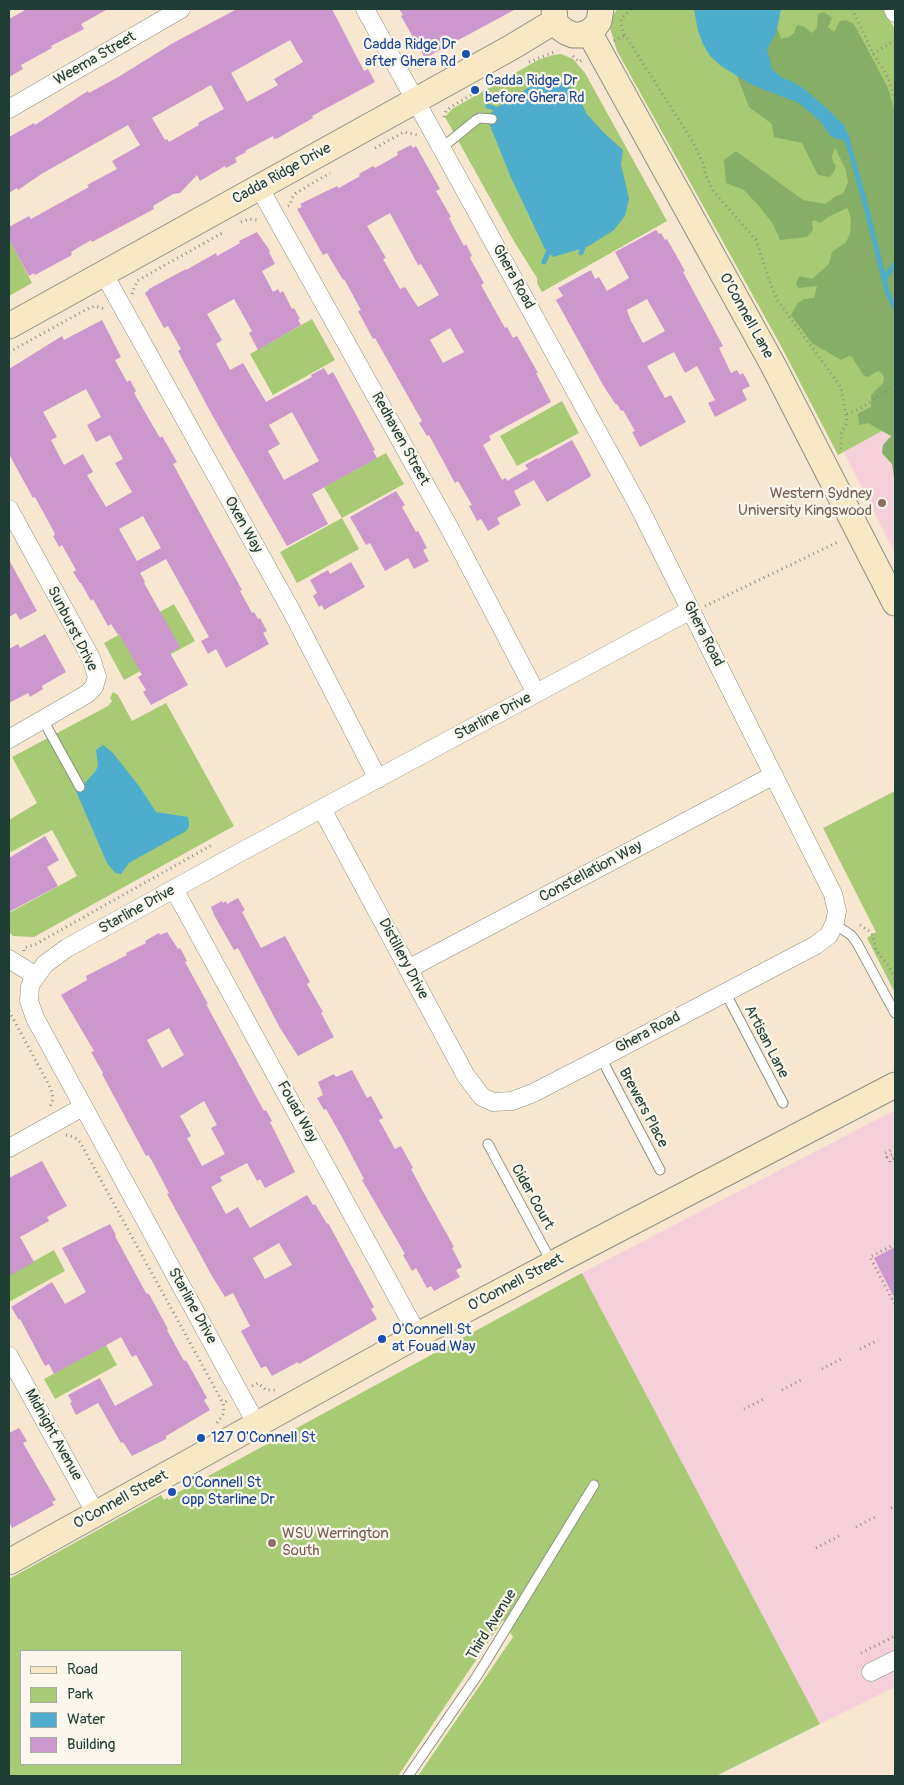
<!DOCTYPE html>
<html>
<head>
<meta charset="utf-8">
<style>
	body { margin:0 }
	#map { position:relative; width:904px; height:1785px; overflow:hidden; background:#f7e7d1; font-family:Pangolin,sans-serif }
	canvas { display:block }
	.frame { position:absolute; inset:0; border:10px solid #1f3d34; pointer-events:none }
	.legend { position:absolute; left:20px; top:1650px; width:162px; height:115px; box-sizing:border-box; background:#fbf7ec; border:1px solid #a3ada2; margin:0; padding:6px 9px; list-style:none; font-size:15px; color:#1f3d34 }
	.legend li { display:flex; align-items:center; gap:10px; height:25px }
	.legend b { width:25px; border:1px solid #a3ada2 }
</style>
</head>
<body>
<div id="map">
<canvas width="904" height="1785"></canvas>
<div class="frame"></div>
<ul class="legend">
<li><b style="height:6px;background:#f8e8c3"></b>Road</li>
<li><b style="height:14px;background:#a8ca74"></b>Park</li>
<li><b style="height:14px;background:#4eaccc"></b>Water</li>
<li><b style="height:14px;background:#cc97cc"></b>Building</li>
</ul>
</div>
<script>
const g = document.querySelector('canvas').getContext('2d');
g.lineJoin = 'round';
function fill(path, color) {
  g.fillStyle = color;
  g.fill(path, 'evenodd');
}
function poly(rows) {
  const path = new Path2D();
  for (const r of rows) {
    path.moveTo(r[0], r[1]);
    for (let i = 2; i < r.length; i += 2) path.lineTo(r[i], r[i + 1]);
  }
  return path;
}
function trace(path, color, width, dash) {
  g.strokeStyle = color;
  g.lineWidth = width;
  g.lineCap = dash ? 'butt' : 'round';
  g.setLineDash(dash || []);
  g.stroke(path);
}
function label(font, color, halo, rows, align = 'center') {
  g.font = font + ' Pangolin,sans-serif';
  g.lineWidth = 4.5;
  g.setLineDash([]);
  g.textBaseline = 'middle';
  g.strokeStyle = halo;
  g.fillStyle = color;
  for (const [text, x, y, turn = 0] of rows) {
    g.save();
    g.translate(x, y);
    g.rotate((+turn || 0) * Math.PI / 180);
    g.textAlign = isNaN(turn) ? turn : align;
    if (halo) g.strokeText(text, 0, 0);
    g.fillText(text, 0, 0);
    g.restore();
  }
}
fill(poly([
	[895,424,895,553,844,452],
	[895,1110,895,1687,820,1724,582,1273]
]), '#f5cfda');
fill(poly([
	[617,9,883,9,895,29,895,424,838,455,781,346,617,51,610,28,611,20],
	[561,54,573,59,585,73,667,221,542,292,537,283,537,278,515,243,445,117,452,109,538,60,553,55],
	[9,238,32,283,9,296],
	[312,319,335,360,273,395,250,354],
	[562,401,579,433,517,466,500,436],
	[386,453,404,484,342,518,359,549,297,583,280,552,342,518,324,487],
	[174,604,195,641,124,680,104,643],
	[113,692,118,695,132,721,166,703,234,826,34,937,13,936,9,932,9,913,77,876,52,830,9,853,9,820,37,803,12,757,108,706,112,701,110,698],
	[895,791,895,993,867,938,876,932,823,828],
	[54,1250,65,1271,9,1302,9,1275],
	[582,1273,820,1724,716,1776,418,1776,513,1637,503,1620,398,1776,9,1776,9,1579,161,1495,164,1500,167,1498,169,1500,178,1495,177,1493],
	[21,1651,181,1651,181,1764,21,1764],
	[106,1345,117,1365,55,1399,44,1379]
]), '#a8ca74');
fill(poly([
	[824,12,832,18,828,27,834,32,840,21,846,20,854,24,888,88,895,112,895,483,892,464,882,453,883,445,891,436,868,423,859,425,858,414,871,407,871,395,883,383,884,378,882,373,878,371,868,377,864,376,852,357,849,356,841,360,812,343,791,315,798,303,804,299,814,298,817,286,799,288,796,284,799,276,812,279,829,264,832,252,846,242,850,234,851,220,849,211,847,208,830,216,820,223,814,220,812,222,813,230,807,237,780,240,773,224,758,205,744,190,726,183,724,160,736,151,803,200,825,204,836,196,843,194,848,182,846,170,835,148,832,157,833,163,836,165,835,170,830,177,818,175,802,143,774,137,772,124,749,107,733,65,776,25,781,39,789,37,794,33,797,25,803,26,812,33,817,28,818,14]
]), '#86ae66');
fill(poly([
	[694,9,781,9,776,33,767,49,772,69,782,78,789,80,803,88,823,105,843,124,850,137,844,141,830,136,821,122,799,103,752,85,721,66,710,56,703,44,698,31],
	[546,77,569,86,578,94,586,113,603,132,623,150,621,164,629,199,625,216,614,230,587,247,553,257,545,249,512,180,489,123,491,113,500,105],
	[103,745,113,753,139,786,156,812,188,817,189,822,189,827,186,831,129,863,121,874,115,873,107,863,75,789,83,785,95,772,98,766,96,750]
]), '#4eaccc');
trace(poly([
	[488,106,501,111],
	[844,136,847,139,864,199,887,291,895,308],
	[581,243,583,247,581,253],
	[544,262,550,248],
	[884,279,895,264]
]), '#4eaccc', 5);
fill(poly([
	[27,9,108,9,81,24,84,29,51,46,52,48,21,65,23,69,9,77,9,19],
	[237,9,332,9,364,71,368,69,375,82,312,116,313,118,278,138,274,139,273,136,245,151,246,152,235,158,237,162,226,168,225,166,200,181,197,175,180,193,173,194,153,206,154,209,92,242,91,240,71,252,72,255,35,275,34,273,29,276,9,239,9,227,29,216,31,219,89,187,87,185,117,169,112,161,140,145,128,125,43,173,18,190,17,188,9,193,9,137,34,123,35,125,80,96,88,91,89,93,120,76,173,43],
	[290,40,303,62,274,79,278,85,247,102,231,73],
	[211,85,224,109,198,123,199,125,169,142,167,139,165,140,152,118],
	[399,9,516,9,425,58,401,16,403,15],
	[411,145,413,148,416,146,440,189,436,191,451,217,449,218,464,246,466,244,472,256,470,257,471,260,484,283,481,285,491,303,505,328,507,327,513,338,517,336,538,373,536,373,551,402,489,436,491,440,483,445,502,480,506,478,507,481,528,469,525,465,537,458,538,459,572,440,591,475,590,477,547,502,534,480,514,491,521,505,497,518,500,524,488,531,481,519,477,521,469,506,472,505,458,481,455,483,429,435,427,436,419,423,422,421,375,338,373,339,358,311,361,310,344,279,343,280,327,253,323,255,297,209,302,207,300,204,337,186,339,188,360,176,359,174,373,166,375,168,398,155,397,152],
	[390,213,418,265,421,264,439,295,418,307,405,287,400,289,383,259,386,258,367,226],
	[450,328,464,352,443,363,430,340],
	[656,230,659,234,661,233,665,240,667,239,685,271,683,272,723,346,719,348,731,373,737,370,740,375,743,373,750,386,742,390,747,400,715,417,708,403,715,400,697,366,685,373,674,352,647,366,665,398,671,395,686,422,640,447,632,432,635,431,623,410,621,411,617,404,616,405,603,385,556,300,563,296,558,288,591,270,595,279,599,277,607,291,629,278,615,252],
	[647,299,665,331,643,343,631,321,627,310],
	[257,232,270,251,269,252,275,264,262,271,273,292,278,289,280,293,283,291,292,309,294,308,300,319,298,320,301,325,258,350,249,333,252,331,234,299,207,314,222,340,216,344,230,370,243,363,266,402,312,377,311,375,324,368,328,375,333,372,375,450,373,451,377,458,312,494,328,524,287,546,211,413,178,351,181,349,168,326,164,328,145,293,149,290,149,289,186,269,186,270,216,253,217,256,240,243,239,241],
	[292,412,319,461,284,480,268,451,280,444,269,425],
	[102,320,121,357,115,360,127,382,130,380,136,391,134,393,160,438,162,436,177,462,173,464,242,590,240,591,252,613,254,612,258,619,260,618,267,631,263,633,269,644,226,668,216,649,208,654,201,641,209,637,166,559,140,573,145,582,144,583,180,647,170,653,188,685,151,705,143,692,146,690,138,677,142,675,119,634,118,635,111,624,108,626,93,599,91,601,81,583,80,583,73,572,76,570,62,545,59,547,53,536,55,535,54,532,35,497,33,498,9,454,9,369,62,336,64,340],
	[86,389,101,417,87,425,96,442,110,435,123,459,115,463,132,492,106,507,87,475,93,472,83,454,64,465,51,440,57,437,43,412],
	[143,516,161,548,137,561,119,529],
	[396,491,405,505,402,507,416,532,418,531,427,548,423,550,429,561,414,569,408,558,385,571,370,543,366,545,350,517],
	[9,560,37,611,20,620,16,613,9,617],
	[351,562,365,587,324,610,322,605,319,607,313,596,317,593,310,580,328,570,330,574],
	[45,634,66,672,42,686,43,689,30,697,28,693,9,703,9,649,18,644,20,648],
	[45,836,59,860,47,867,58,886,9,912,9,858],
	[238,898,245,910,242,912,261,948,285,936,310,982,307,984,323,1012,321,1013,334,1037,298,1056,280,1028,238,948,234,950,214,915,211,907,222,901,223,903,226,901,227,904],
	[167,932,178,949,180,948,187,961,185,962,208,1004,206,1004,264,1111,266,1110,272,1121,270,1122,295,1172,265,1188,260,1179,257,1181,247,1163,220,1177,222,1181,211,1187,226,1214,238,1207,250,1228,307,1195,313,1205,315,1204,327,1224,328,1223,374,1307,371,1309,377,1319,299,1364,298,1362,272,1376,266,1366,261,1368,241,1331,250,1326,233,1293,225,1297,212,1276,167,1194,169,1193,151,1159,148,1155,146,1156,102,1074,103,1073,91,1052,94,1051,61,995,87,980,86,976,127,955,126,953,146,943,145,941,159,933,160,935],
	[169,1028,184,1055,162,1068,147,1040],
	[204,1101,217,1125,211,1128,225,1154,202,1166,187,1138,191,1136,180,1116],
	[279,1243,292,1265,265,1279,253,1258],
	[352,1070,367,1098,371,1096,383,1118,379,1120,395,1149,401,1146,413,1168,411,1169,425,1195,454,1247,452,1248,462,1267,456,1270,460,1277,434,1291,431,1286,427,1288,416,1268,412,1271,403,1255,405,1254,362,1180,364,1179,343,1139,326,1109,324,1110,317,1098,323,1095,318,1082,334,1074,336,1077],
	[42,1161,67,1206,47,1217,49,1221,20,1237,34,1262,9,1276,9,1178],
	[110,1224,116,1235,115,1236,146,1293,149,1294,168,1329,167,1330,184,1361,186,1360,207,1398,204,1400,210,1410,166,1436,166,1439,132,1456,123,1442,121,1443,98,1403,76,1415,70,1403,72,1402,68,1395,100,1378,115,1406,153,1385,136,1355,132,1357,121,1337,54,1374,49,1364,45,1366,20,1319,19,1320,11,1307,52,1282,65,1304,86,1292,62,1248],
	[895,1247,895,1299,874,1258],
	[19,1428,27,1441,23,1443,56,1500,52,1502,54,1505,12,1528,9,1522,9,1433]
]), '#cc97cc');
const lane = poly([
	[441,146,449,142,476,120,480,118,492,119],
	[43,720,80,787],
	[834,924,851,935,857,943,895,1013],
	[725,992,783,1103],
	[601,1058,660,1170],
	[488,1144,552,1263],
	[408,1776,477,1676,594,1485]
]);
const street = poly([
	[893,9,895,13],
	[9,109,181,9],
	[259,187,450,529,536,693],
	[104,274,292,612,378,779],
	[9,509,91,658,97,677,94,687,87,694,9,739],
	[322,809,466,1076,482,1097,493,1102,512,1101,533,1093,601,1058,816,945,829,935,835,922,837,911,833,894,638,505,365,9],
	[174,889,418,1335],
	[9,959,36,976],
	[408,969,774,775],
	[9,1148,83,1107],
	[9,1356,96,1514],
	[257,1425,35,1018,29,1001,30,987,32,982,45,964,67,948,239,853,691,610],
	[871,1672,895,1660]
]);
const secondary = poly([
	[554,9,555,21,559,27,566,32,573,35,581,35,589,32,595,27,599,21,601,9],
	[589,32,773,365,895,603],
	[9,326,512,47,555,21],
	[9,1562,418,1335,571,1254,895,1085]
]);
trace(lane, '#8b9282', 11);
trace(street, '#8b9282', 19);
trace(secondary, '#8b9282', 27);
trace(poly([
	[631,9,621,19,622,29,625,35,693,142,702,161,706,176,714,192,756,240,771,286,778,301,841,387,847,422,841,435,841,451],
	[852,9,875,57,888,77,895,100],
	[614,41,625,35],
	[873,54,895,40],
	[573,56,579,62,583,59],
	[529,62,557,51],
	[444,117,446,111,451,107,471,95],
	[375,148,404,132,417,135],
	[288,206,290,205,292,198,296,193,330,173],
	[241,222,249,219,258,220],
	[132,294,137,281,142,278,224,232],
	[9,352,89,308,95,306,105,309],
	[847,414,863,407,895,385],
	[705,606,840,541],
	[860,925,872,933,876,950,888,965,895,979],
	[24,951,24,948,36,944,212,845],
	[9,1011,51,1089,53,1099,50,1107],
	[66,1135,74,1137,80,1142,223,1403],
	[895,1148,885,1153,887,1157,895,1153],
	[890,1162,890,1160,895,1158],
	[895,1244,870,1257,895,1305],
	[860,1349,878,1340],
	[822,1369,843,1358],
	[252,1386,258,1383,266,1390,277,1390],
	[782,1390,803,1379],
	[744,1409,764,1399],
	[217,1423,224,1413,223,1403,227,1401],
	[891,1508,895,1506],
	[856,1527,877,1516],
	[816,1548,839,1536],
	[861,1653,895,1636]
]), '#8b9282', 3, [1, 4]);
trace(lane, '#fff', 9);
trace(street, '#fff', 18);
trace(secondary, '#f8e8c3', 25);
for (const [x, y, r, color] of [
	[466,54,5,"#1a4fb4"],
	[475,90,5,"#1a4fb4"],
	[882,503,5,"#8d6e63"],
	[382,1339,5,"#1a4fb4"],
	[201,1438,5,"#1a4fb4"],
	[172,1492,5,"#1a4fb4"],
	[272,1543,5,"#8d6e63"]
]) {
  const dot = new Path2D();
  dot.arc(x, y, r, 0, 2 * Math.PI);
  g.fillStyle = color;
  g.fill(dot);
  trace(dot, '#fbf7ec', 2);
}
label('15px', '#164399', '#fbf7ec', [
	["Cadda Ridge Dr",456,45,"right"],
	["after Ghera Rd",456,62,"right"],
	["Cadda Ridge Dr",485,81],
	["before Ghera Rd",485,98],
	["O'Connell St",392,1330],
	["at Fouad Way",392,1347],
	["127 O'Connell St",211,1438],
	["O'Connell St",182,1483],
	["opp Starline Dr",182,1500]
], 'left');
label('15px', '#1f3d34', '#fbf7ec', [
	["Weema Street",95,59,-30],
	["Cadda Ridge Drive",282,174,-29],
	["Ghera Road",513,277,61],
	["O'Connell Lane",746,316,61],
	["Redhaven Street",400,439,61],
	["Oxen Way",243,525,61],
	["Sunburst Drive",72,629,63],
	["Ghera Road",703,634,63],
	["Starline Drive",493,717,-28],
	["Constellation Way",591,872,-28],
	["Starline Drive",137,910,-29],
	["Distillery Drive",403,959,62],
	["Ghera Road",648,1033,-28],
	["Artisan Lane",766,1042,63],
	["Brewers Place",643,1108,62],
	["Fouad Way",297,1112,61],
	["Cider Court",532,1197,61],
	["O'Connell Street",516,1283,-28],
	["Starline Drive",192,1306,61],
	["Midnight Avenue",53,1435,61],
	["O'Connell Street",121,1500,-29],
	["Third Avenue",492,1625,-58]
]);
label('15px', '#785e54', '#fbf7ec', [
	["Western Sydney",872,494],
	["University Kingswood",872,511],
	["WSU Werrington",282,1534,"left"],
	["South",282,1551,"left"]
], 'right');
</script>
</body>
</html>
